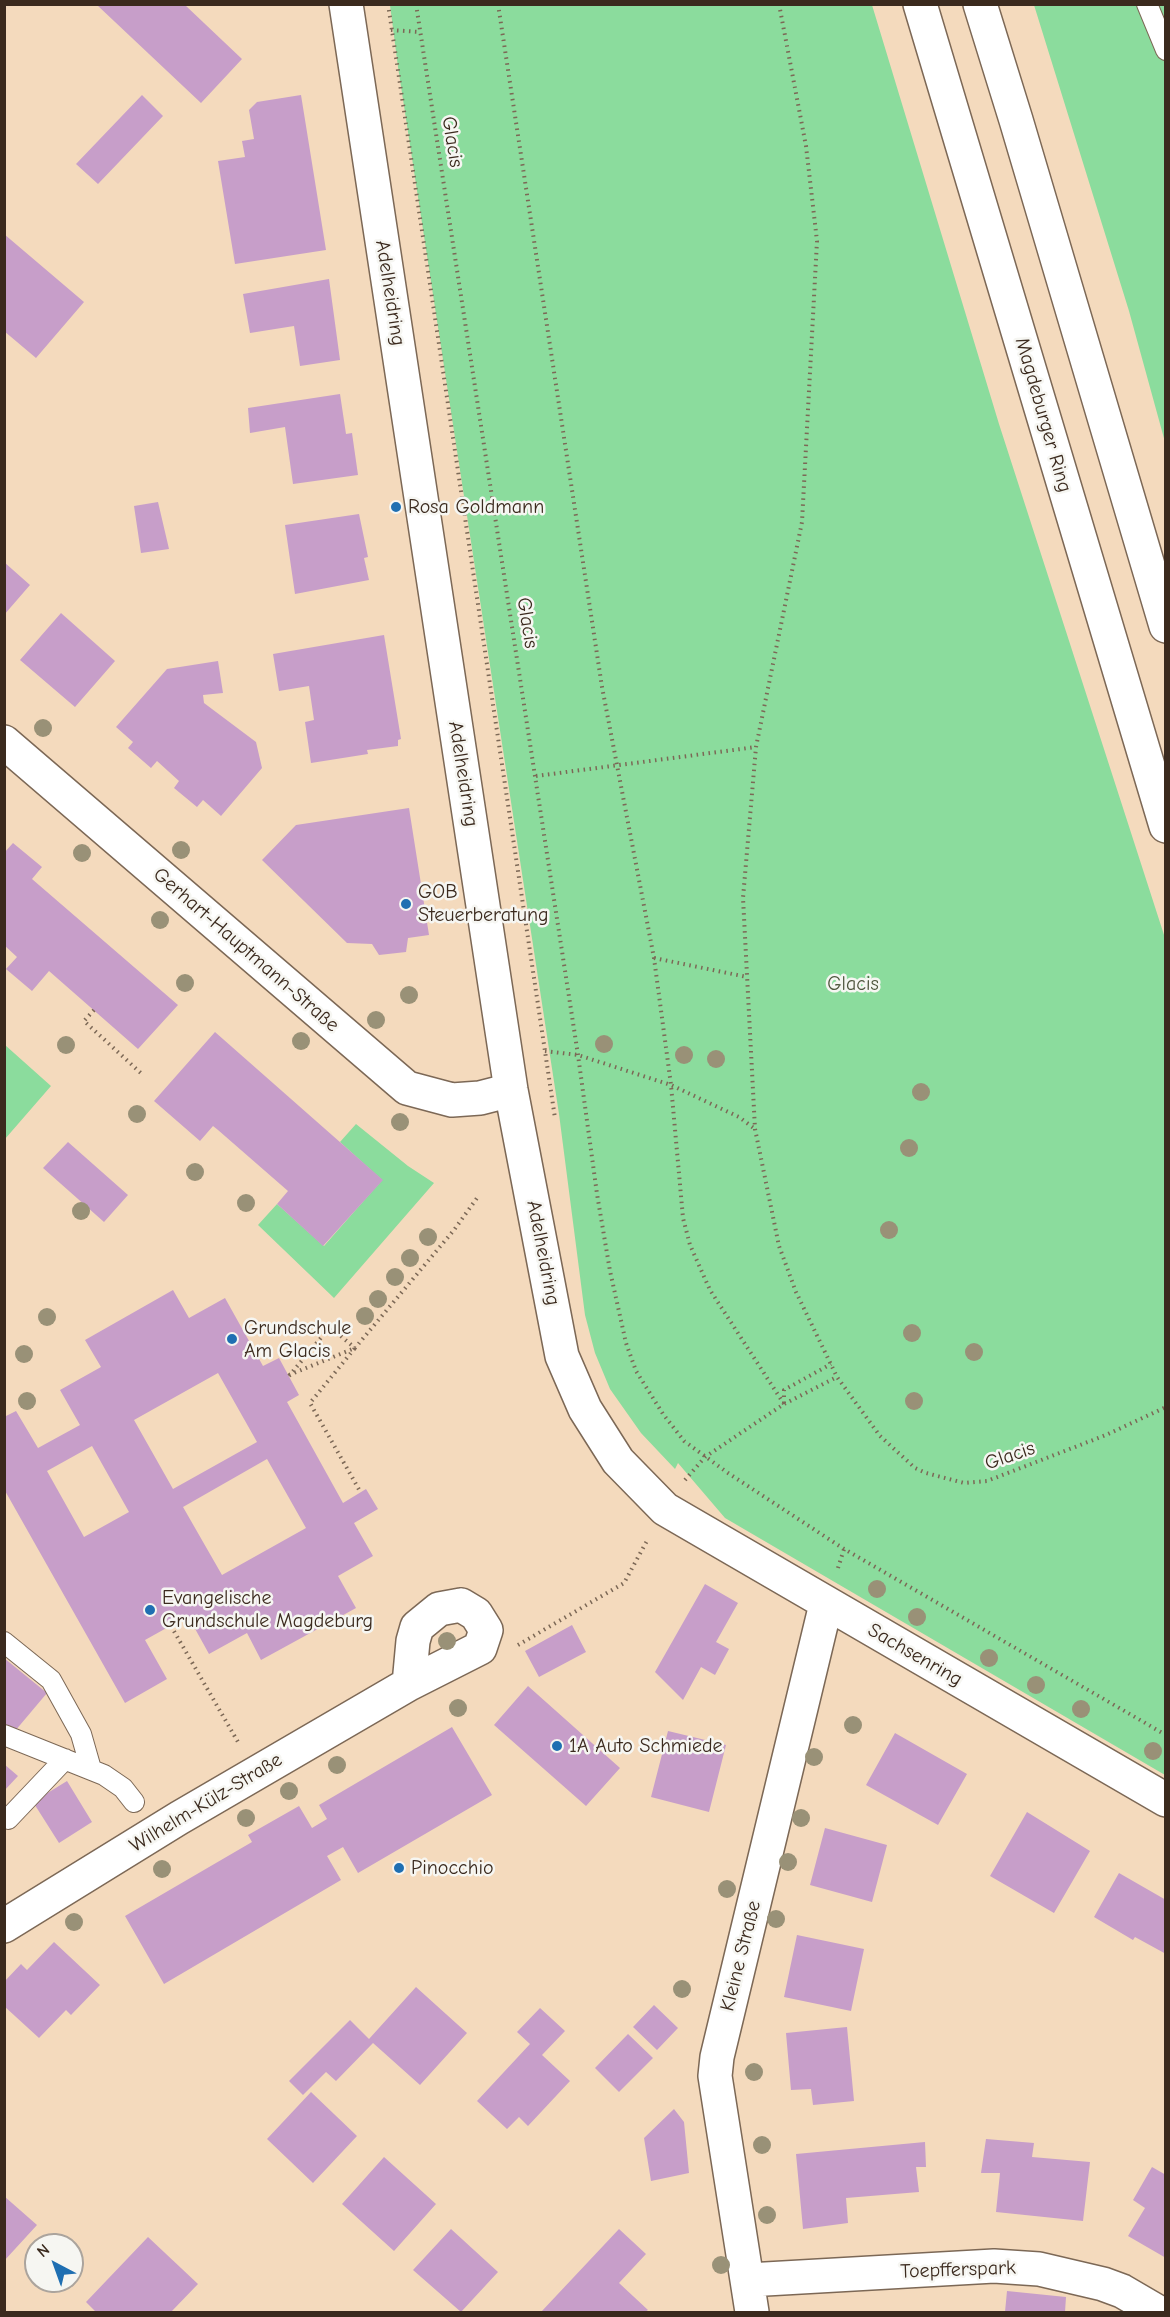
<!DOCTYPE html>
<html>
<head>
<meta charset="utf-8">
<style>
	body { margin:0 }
	#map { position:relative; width:1170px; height:2317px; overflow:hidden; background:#f4dabd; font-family:"Comic Neue",sans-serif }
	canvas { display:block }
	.frame { position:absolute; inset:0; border:6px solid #3b2a1e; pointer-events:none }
	.north { position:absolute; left:24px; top:2233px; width:60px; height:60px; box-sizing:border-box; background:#f6f6f2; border:2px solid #aba49d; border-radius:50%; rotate:319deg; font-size:16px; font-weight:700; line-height:24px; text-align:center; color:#3b2a1e }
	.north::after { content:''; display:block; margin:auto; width:21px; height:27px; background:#1f6fb2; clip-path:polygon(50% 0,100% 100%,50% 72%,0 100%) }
</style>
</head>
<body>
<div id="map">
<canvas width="1170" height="2317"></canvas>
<div class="frame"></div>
<div class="north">N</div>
</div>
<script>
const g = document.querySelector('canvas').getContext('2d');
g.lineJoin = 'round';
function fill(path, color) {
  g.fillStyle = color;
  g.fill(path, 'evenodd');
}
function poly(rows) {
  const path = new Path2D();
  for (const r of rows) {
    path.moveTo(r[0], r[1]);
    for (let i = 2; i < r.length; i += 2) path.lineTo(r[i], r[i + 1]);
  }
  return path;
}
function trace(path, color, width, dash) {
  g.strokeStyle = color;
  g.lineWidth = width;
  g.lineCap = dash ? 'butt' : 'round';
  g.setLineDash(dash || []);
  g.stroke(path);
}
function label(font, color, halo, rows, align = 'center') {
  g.font = font + ' "Comic Neue",sans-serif';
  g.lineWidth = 5;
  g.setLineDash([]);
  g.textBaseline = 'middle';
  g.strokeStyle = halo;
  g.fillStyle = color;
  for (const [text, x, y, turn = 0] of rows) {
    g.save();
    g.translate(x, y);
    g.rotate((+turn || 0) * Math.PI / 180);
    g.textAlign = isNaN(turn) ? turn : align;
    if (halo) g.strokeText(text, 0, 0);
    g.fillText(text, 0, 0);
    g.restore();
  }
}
fill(poly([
	[390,5,872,5,999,424,1165,938,1165,1775,725,1518,678,1463,675,1469,641,1433,610,1389,595,1353,585,1315,559,1114,398,67],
	[1034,5,1165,5,1165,442,1129,311],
	[5,1045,51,1086,5,1139],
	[356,1124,408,1166,434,1183,334,1298,258,1225,277,1204,324,1246,382,1180,340,1142]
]), '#8bdc9d');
fill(poly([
	[97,5,185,5,242,59,201,103],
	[142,95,163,116,98,184,76,164],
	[301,95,326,250,235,264,218,161,245,157,242,141,254,139,249,110,257,102],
	[4,234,84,302,36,358,4,331],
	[329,279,340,360,300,366,294,326,250,333,243,294],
	[340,394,346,434,352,433,358,475,293,484,285,427,250,433,248,408],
	[158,502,169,549,141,553,134,506],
	[359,514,368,557,364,558,369,580,295,594,285,525],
	[4,562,30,585,4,615],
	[61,613,115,661,75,707,20,660],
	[384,635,401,739,398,740,398,746,367,750,368,754,311,763,305,722,314,720,309,686,279,691,273,654],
	[218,661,223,693,203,695,204,703,256,742,262,768,221,816,203,800,197,807,174,788,179,781,157,761,151,768,128,748,133,742,116,727,167,669],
	[409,808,429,935,408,938,406,952,379,955,372,944,347,943,262,860,296,825],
	[13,843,42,867,32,879,178,1005,138,1049,49,971,32,991,6,969,17,957,4,945,4,853],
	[215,1032,383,1180,323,1246,277,1204,288,1191,218,1130,213,1126,200,1141,154,1101],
	[68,1142,128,1195,104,1222,43,1168],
	[173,1290,189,1318,225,1298,263,1366,279,1358,299,1395,287,1402,343,1503,366,1489,378,1509,354,1523,373,1556,338,1576,356,1608,261,1660,247,1633,209,1654,188,1616,145,1640,167,1679,125,1703,4,1489,4,1417,16,1411,38,1448,80,1425,60,1390,101,1367,85,1340],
	[218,1373,257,1442,173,1489,134,1420],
	[92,1446,129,1512,84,1537,47,1471],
	[267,1459,306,1528,222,1575,183,1507],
	[705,1584,738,1603,716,1642,729,1649,715,1675,701,1667,683,1700,655,1672],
	[572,1625,586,1652,539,1677,525,1651],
	[4,1658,47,1693,15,1731,4,1723],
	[528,1686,620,1768,586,1806,494,1725],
	[452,1727,492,1795,358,1873,343,1847,327,1856,341,1880,164,1984,125,1916,252,1842,248,1835,299,1806,312,1828,327,1819,319,1805],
	[668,1731,726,1745,709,1812,651,1797],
	[895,1733,967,1774,938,1825,866,1785],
	[4,1764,18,1776,4,1791],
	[67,1781,92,1822,59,1843,33,1802],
	[1027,1812,1090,1851,1054,1913,990,1876],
	[825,1828,887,1845,872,1902,810,1885],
	[1119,1873,1166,1900,1166,1954,1135,1937,1133,1940,1094,1917],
	[797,1935,864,1949,851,2011,784,1997],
	[54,1942,100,1985,71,2015,66,2010,39,2038,4,2006,4,1982,21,1964,27,1970],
	[416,1987,467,2033,420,2085,373,2043,336,2081,326,2072,303,2095,289,2081,350,2020,369,2039],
	[654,2005,678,2028,657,2050,633,2027],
	[540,2008,565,2031,542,2055,570,2081,528,2126,519,2117,507,2129,477,2101,530,2044,517,2032],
	[847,2027,854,2101,813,2105,811,2089,791,2090,786,2033],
	[628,2034,653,2058,619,2092,595,2068],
	[311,2092,357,2136,313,2183,267,2139],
	[674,2109,684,2122,689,2173,651,2181,644,2138],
	[986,2139,1034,2143,1032,2157,1090,2162,1083,2221,996,2212,1000,2173,981,2173],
	[925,2142,926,2167,916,2167,919,2192,846,2198,848,2223,803,2229,796,2154],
	[384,2157,436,2204,394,2251,342,2204],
	[1152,2167,1166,2175,1166,2258,1128,2236,1145,2208,1133,2200],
	[4,2196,37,2225,4,2261],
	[451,2229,498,2272,461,2312,413,2270],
	[619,2229,646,2254,619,2283,648,2310,645,2312,541,2312],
	[148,2237,198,2284,171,2312,96,2312,86,2302],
	[1007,2291,1066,2297,1065,2312,1005,2312]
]), '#c79ec9');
const service = poly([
	[1147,4,1166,50],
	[4,1642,51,1680,81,1734,91,1769],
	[4,1735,104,1775,123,1788,134,1802],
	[8,1819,65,1759]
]);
const minor = poly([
	[346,4,511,1090,562,1356,585,1409,618,1461,665,1509,1166,1800],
	[4,742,407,1088,452,1100,480,1098,511,1090],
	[461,1605,476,1614,486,1630,480,1648,409,1684,413,1641,417,1627,439,1609,461,1605],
	[4,1926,179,1818,409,1684],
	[748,2280,994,2266,1039,2269,1103,2284,1122,2291,1158,2312],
	[752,2312,715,2076,717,2057,826,1604]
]);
const trunk = poly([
	[920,4,1166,826],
	[980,4,1016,120,1166,626]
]);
trace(service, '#7c6856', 22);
trace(minor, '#7c6856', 36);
trace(trunk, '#7c6856', 36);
trace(poly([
	[388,4,555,1118],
	[416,4,578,1055,597,1194,610,1271,626,1343,636,1371,663,1414,684,1441,728,1473,844,1549,1166,1735],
	[498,4,602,687,654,958,671,1085,683,1218,690,1245,710,1290,784,1404],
	[779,4,806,146,817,241,802,522,756,747,743,898,755,1129,779,1246,796,1292,837,1377,880,1436,915,1468,926,1473,964,1483,987,1481,1106,1435,1166,1407],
	[391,30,420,32],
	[536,776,756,747],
	[654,958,747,977],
	[94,1010,84,1021,143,1075],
	[545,1051,578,1055,671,1085,739,1117,755,1129],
	[289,1375,355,1348,310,1403,361,1493],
	[289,1376,330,1327,355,1348,454,1230,477,1198],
	[784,1403,784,1390,831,1364],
	[685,1480,705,1457,784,1404,837,1377],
	[838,1568,844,1549],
	[171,1626,238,1742],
	[518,1645,624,1583,648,1539]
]), '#7c6856', 4, [1.5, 4.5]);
trace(service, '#fff', 20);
trace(minor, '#fff', 33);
trace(trunk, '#fff', 33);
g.fillStyle = '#999177';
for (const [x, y] of [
	[43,728],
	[181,850],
	[82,853],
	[160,920],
	[185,983],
	[409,995],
	[376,1020],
	[301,1041],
	[604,1044],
	[66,1045],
	[684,1055],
	[716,1059],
	[921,1092],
	[137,1114],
	[400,1122],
	[909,1148],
	[195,1172],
	[246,1203],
	[81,1211],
	[889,1230],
	[428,1237],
	[410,1258],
	[395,1277],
	[378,1299],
	[365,1316],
	[47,1317],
	[912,1333],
	[974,1352],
	[24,1354],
	[27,1401],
	[914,1401],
	[877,1589],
	[917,1617],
	[447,1641],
	[989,1658],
	[1036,1685],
	[458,1708],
	[1081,1709],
	[853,1725],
	[1153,1751],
	[814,1757],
	[337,1765],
	[289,1791],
	[246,1818],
	[801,1818],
	[788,1862],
	[162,1869],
	[727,1889],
	[776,1919],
	[74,1922],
	[682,1989],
	[754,2072],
	[762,2145],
	[767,2215],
	[721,2265]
]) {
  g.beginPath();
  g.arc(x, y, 9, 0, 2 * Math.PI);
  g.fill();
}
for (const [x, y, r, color] of [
	[396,507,6,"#1f6fb2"],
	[406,904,6,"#1f6fb2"],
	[232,1339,6,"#1f6fb2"],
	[150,1610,6,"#1f6fb2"],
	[557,1746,6,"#1f6fb2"],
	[399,1868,6,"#1f6fb2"]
]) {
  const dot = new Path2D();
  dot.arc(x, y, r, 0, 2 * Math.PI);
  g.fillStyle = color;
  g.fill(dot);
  trace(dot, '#f6f6f2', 2);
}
label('20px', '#3b2a1e', '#f6f6f2', [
	["Glacis",452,142,81],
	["Adelheidring",390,293,81],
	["Magdeburger Ring",1043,415,74],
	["Glacis",527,623,81],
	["Adelheidring",463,774,81],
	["Gerhart-Hauptmann-Straße",246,950,41],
	["Adelheidring",543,1253,79],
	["Glacis",1010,1456,-19],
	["Sachsenring",915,1655,30],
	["Wilhelm-Külz-Straße",206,1803,-31],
	["Kleine Straße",741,1956,-76],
	["Toepfferspark",958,2270,-2]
]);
label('20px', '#3b2a1e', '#f6f6f2', [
	["Rosa Goldmann",408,507],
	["GOB",418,892],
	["Steuerberatung",418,915],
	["Grundschule",244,1328],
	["Am Glacis",244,1351],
	["Evangelische",162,1598],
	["Grundschule Magdeburg",162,1621],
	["1A Auto Schmiede",569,1746],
	["Pinocchio",411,1868]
], 'left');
label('20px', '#4f563e', '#f6f6f2', [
	["Glacis",853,984]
]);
</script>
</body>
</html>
